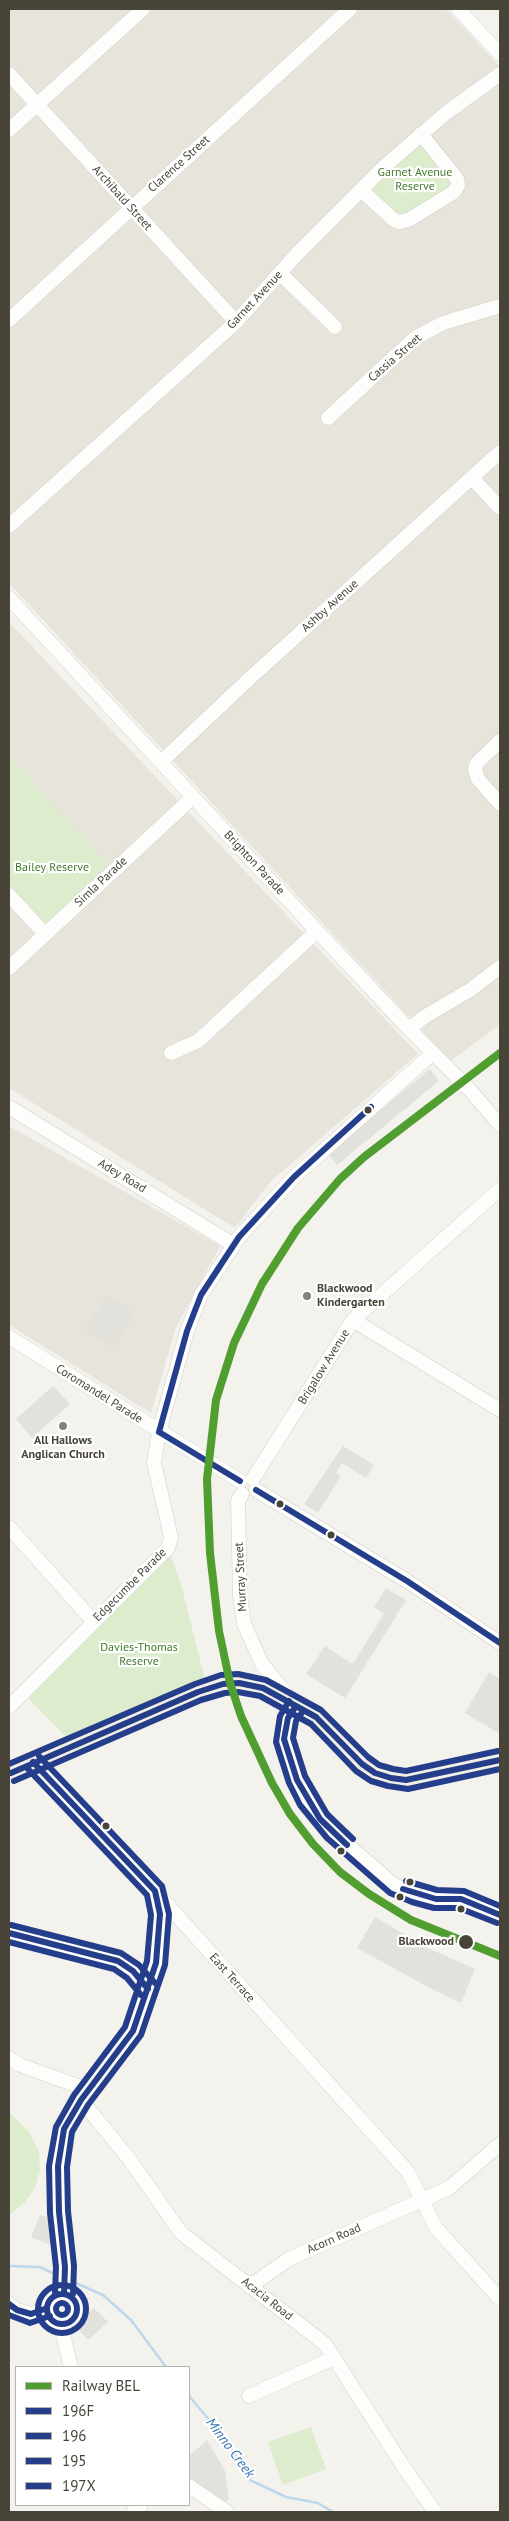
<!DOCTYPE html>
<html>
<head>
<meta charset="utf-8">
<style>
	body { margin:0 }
	#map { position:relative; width:509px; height:2521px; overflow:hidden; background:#f3f2ed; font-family:"PT Sans",sans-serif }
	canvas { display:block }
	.frame { position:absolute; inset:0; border:10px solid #494438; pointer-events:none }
	.legend { position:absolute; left:15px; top:2366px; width:175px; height:140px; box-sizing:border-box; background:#fff; border:1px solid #b6b4af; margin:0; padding:6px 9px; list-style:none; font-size:15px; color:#494438 }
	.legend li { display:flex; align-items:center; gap:10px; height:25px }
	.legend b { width:25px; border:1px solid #b6b4af }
</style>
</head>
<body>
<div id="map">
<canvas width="509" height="2521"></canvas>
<div class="frame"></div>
<ul class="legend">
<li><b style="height:6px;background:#509e2f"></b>Railway BEL</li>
<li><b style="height:6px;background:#243e8c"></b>196F</li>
<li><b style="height:6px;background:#243e8c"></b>196</li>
<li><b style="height:6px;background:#243e8c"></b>195</li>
<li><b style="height:6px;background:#243e8c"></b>197X</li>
</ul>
</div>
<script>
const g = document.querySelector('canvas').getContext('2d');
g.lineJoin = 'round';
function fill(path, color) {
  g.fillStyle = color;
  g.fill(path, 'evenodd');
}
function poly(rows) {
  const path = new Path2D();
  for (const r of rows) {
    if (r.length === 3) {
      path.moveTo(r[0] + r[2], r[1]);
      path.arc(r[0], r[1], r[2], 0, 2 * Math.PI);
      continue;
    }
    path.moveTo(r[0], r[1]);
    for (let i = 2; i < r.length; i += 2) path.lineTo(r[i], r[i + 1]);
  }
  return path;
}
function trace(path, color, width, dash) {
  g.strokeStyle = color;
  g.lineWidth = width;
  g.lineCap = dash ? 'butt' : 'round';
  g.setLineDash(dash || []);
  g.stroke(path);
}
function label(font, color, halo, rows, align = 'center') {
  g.font = font + ' "PT Sans",sans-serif';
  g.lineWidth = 4.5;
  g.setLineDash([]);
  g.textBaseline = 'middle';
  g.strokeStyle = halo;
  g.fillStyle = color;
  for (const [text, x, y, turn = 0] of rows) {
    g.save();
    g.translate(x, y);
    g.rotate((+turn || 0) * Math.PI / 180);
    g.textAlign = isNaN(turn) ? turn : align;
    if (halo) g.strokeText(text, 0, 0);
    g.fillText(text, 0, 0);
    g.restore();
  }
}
fill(poly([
	[9,9,446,9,500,67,500,1025,450,1061,9,583],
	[9,622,418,1054,270,1182,235,1228,9,1088],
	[9,1126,220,1246,176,1327,151,1413,9,1325]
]), '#e7e4db');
fill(poly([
	[421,138,454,180,452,190,400,219,365,189],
	[9,756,114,870,45,934,9,895],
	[168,1548,181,1584,207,1688,74,1745,23,1693],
	[9,2112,29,2132,39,2152,40,2170,35,2188,25,2202,9,2216],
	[311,2427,326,2469,283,2485,268,2442]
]), '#deecce');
fill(poly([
	[430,1069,439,1081,337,1165,328,1153],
	[107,1296,135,1312,114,1348,83,1329],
	[53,1386,70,1404,32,1438,16,1419],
	[343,1446,374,1465,366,1478,342,1463,336,1473,341,1476,318,1513,304,1504],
	[386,1588,406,1600,345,1698,306,1674,325,1646,353,1664,384,1614,374,1607],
	[489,1672,500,1679,500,1734,465,1713],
	[375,1917,428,1948,475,1969,461,2003,428,1987,357,1948],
	[40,2215,55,2221,53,2226,55,2239,52,2245,31,2237],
	[94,2308,108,2322,88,2340,74,2325],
	[207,2440,225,2471,229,2500,224,2502,189,2479,189,2456]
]), '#e2e1dc');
trace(poly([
	[9,2266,40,2267,59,2276],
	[69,2280,103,2295,131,2320,166,2367],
	[189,2396,226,2440,250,2480,286,2497,318,2503,333,2512]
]), '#bfd7ee', 2.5);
const minor = poly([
	[458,9,500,54],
	[9,74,236,322],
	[9,130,143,9],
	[361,190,394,220,400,222,410,219,454,192,458,185,457,179,421,134],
	[280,273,335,327],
	[9,320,350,9],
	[328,418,415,338,443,323,500,306],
	[472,478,500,508],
	[9,526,236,322,297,254,385,166,446,113,500,74],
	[9,598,317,931,409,1029,469,1089,500,1125],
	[500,741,477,763,475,769,478,779,500,804],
	[161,762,249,679,500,452],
	[9,895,45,934],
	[9,968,193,797],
	[409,1029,424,1017,470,990,500,967],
	[171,1053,198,1041,317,931],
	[9,1107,234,1245],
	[353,1320,500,1410],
	[9,1337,240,1481],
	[253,1479,353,1320,500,1189],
	[256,1490,407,1581,500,1643],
	[242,1494,238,1501,240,1596,244,1624,262,1664,296,1706,288,1718,284,1739,297,1780,308,1801,333,1832,394,1885,415,1894,436,1899,461,1899,500,1915],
	[9,1527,93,1621],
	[9,1707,168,1548,171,1537,154,1463,159,1432,187,1331,201,1295,239,1237,294,1177,433,1053],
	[33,1762,155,1891,408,2172,436,2228,500,2299],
	[9,1933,118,1961,133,1971,148,1989],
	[9,2058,20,2065,89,2090],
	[81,2100,130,2160,181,2233,325,2344,403,2466,435,2512],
	[250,2286,289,2259,449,2188,500,2144],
	[64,2294,65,2267,59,2212,58,2166,64,2129,81,2100,133,2031,156,1963,160,1931,160,1914,155,1892],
	[62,2309,15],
	[9,2304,17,2310,31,2314,47,2308],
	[60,2324,71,2367],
	[249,2396,334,2358],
	[189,2486,227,2512],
	[133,2512,141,2505]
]);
const major = poly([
	[9,1774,198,1692,223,1684,239,1683,263,1688,316,1717,362,1764,375,1773,391,1778,406,1780,500,1760]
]);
trace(minor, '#d1cfca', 15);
trace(major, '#d5cfbb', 19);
trace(minor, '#fdfdfc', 14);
trace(major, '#f2efe5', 18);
trace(poly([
	[296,1706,288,1718,284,1739,297,1780,320,1819,347,1845],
	[33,1762,155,1891,160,1914,156,1963,133,2031,81,2100,64,2129,58,2166,59,2212,65,2267,64,2294],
	[11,1773,198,1692,223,1684,239,1683,263,1688,316,1717,362,1764,375,1773,391,1778,406,1780,500,1760],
	[403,1889,436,1899,461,1899,500,1915],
	[9,1933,118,1961,133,1971,148,1989],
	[62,2309,15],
	[9,2304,17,2310,31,2314,47,2308]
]), '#243e8c', 6);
trace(poly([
	[289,1701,280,1716,276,1742,289,1783,300,1805,327,1838,390,1893,412,1902,434,1908,459,1908,497,1923],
	[27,1768,147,1895,151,1915,147,1961,125,2027,74,2095,56,2127,49,2166,50,2213,56,2267,55,2294],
	[14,1781,201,1700,225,1693,238,1692,260,1696,311,1724,356,1771,371,1781,388,1786,408,1789,500,1769],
	[9,1942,114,1969,127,1978,141,1995],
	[62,2309,24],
	[9,2315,30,2323,50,2316]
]), '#243e8c', 6);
trace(poly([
	[303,1711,296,1721,293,1738,305,1776,327,1814,353,1839],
	[39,1756,162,1886,169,1914,165,1965,141,2035,88,2105,72,2132,67,2167,68,2211,74,2266,73,2294],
	[9,1764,195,1684,221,1675,238,1674,266,1680,321,1710,368,1757,379,1765,393,1769,406,1771,498,1751],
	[406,1881,437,1890,464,1891,500,1906],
	[11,1925,121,1953,139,1965,155,1983],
	[62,2309,6]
]), '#243e8c', 6);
trace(poly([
	[159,1432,187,1331,201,1295,239,1237,294,1177,371,1107],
	[159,1432,240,1481],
	[256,1490,407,1581,500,1643]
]), '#243e8c', 6);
trace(poly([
	[500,1053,364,1157,340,1179,298,1228,262,1284,234,1343,216,1400,207,1479,210,1553,219,1631,230,1683,241,1716,272,1783,290,1814,313,1844,340,1872,369,1894,411,1920,500,1956]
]), '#509e2f', 8);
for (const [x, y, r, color] of [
	[368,1110,4.5,"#494438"],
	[307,1296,5,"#848177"],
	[63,1426,5,"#848177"],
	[280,1504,4.5,"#494438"],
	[331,1535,4.5,"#494438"],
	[106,1826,4.5,"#494438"],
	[341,1851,4.5,"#494438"],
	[410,1882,4.5,"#494438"],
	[400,1897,4.5,"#494438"],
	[461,1909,4.5,"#494438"],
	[466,1942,8,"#494438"]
]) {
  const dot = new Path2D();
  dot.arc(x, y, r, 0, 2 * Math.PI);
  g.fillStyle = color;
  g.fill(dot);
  trace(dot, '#fff', 2);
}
label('12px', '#494438', '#fff', [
	["Clarence Street",179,164,-42],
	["Archibald Street",122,198,48],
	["Garnet Avenue",255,300,-47],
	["Cassia Street",395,358,-41],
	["Ashby Avenue",330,606,-42],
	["Brighton Parade",254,863,47],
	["Simla Parade",101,882,-43],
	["Adey Road",122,1176,31],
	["Brigalow Avenue",324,1367,-58],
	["Coromandel Parade",99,1394,32],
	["Murray Street",241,1577,-93],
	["Edgecumbe Parade",130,1585,-45],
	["East Terrace",232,1978,48],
	["Acorn Road",334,2239,-24],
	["Acacia Road",267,2299,38]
]);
label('12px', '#437a2c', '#fff', [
	["Garnet Avenue",415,173],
	["Reserve",415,187],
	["Bailey Reserve",52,868],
	["Davies-Thomas",139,1648],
	["Reserve",139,1662]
]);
label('bold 12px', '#494438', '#fff', [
	["Blackwood",317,1289],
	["Kindergarten",317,1303],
	["All Hallows",63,1441,"center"],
	["Anglican Church",63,1455,"center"]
], 'left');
label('bold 12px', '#494438', '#fff', [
	["Blackwood",454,1942]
], 'right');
label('italic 14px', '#3372b3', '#fff', [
	["Minno Creek",230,2448,53]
]);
</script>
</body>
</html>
